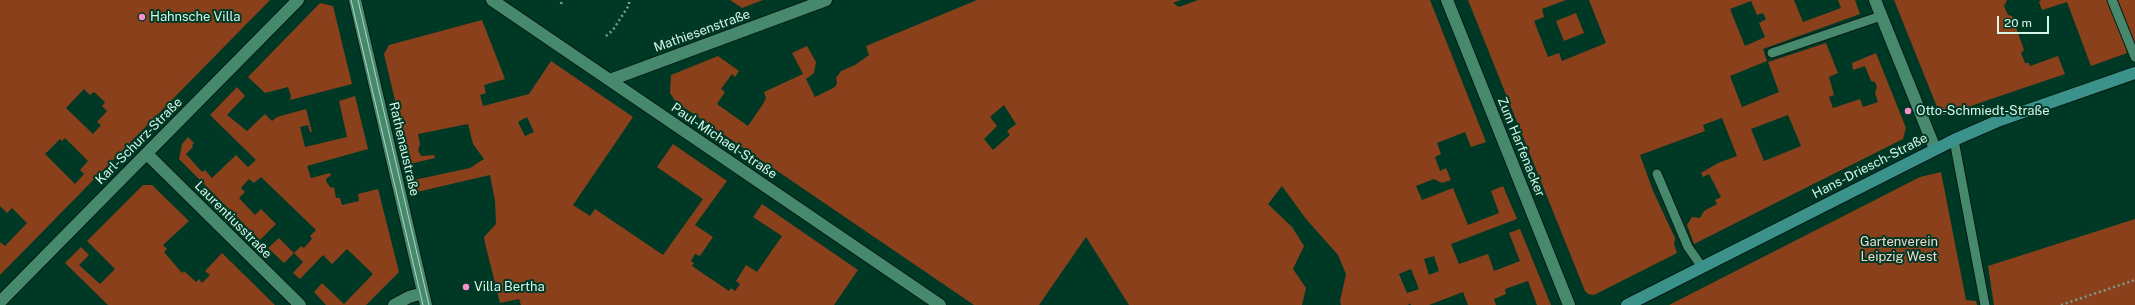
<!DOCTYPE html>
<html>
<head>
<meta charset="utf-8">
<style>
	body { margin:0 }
	#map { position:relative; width:2135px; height:305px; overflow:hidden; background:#003826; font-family:"Public Sans",sans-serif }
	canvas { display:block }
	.scale { position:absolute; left:1997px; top:16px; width:52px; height:18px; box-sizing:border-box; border:2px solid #d5f6e6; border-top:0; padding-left:5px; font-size:12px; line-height:14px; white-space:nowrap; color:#d5f6e6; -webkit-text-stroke:3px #003826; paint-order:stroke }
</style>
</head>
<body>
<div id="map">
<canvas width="2135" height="305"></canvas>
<div class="scale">20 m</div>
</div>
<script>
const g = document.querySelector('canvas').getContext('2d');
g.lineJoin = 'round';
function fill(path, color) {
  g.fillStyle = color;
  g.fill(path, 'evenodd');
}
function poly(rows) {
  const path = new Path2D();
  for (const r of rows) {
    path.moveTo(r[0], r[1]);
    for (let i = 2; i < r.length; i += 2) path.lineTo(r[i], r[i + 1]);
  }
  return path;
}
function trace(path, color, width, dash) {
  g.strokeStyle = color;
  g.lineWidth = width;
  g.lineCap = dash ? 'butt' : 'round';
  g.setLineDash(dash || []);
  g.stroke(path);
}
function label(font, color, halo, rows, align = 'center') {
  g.font = font + ' "Public Sans",sans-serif';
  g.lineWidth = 4;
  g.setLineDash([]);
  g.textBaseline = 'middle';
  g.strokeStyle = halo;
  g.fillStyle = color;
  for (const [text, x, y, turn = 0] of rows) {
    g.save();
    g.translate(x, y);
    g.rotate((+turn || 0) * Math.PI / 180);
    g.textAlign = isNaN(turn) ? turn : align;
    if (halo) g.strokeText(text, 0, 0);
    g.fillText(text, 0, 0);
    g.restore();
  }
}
fill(poly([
	[0,0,270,0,0,275,0,242,5,246,27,223,12,208,7,213,0,206],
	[84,89,90,95,94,92,105,102,102,106,107,111,97,122,101,125,93,134,66,108],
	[65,138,88,161,80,170,84,174,75,184,45,154,60,139,62,141],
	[730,0,763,0,742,8],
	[977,0,1181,0,1173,3,1179,7,1198,0,1430,0,1486,142,1471,147,1465,132,1437,143,1441,154,1435,157,1440,171,1446,168,1451,180,1442,183,1434,179,1416,186,1422,200,1453,188,1468,225,1499,213,1491,191,1503,186,1517,219,1451,244,1459,264,1488,254,1494,271,1520,261,1509,233,1520,229,1551,305,1537,305,1528,281,1505,289,1506,294,1494,299,1496,305,1468,305,1463,292,1429,305,1411,305,1410,303,1408,305,1341,305,1340,301,1346,274,1338,255,1306,219,1282,186,1268,204,1292,227,1304,246,1293,269,1306,288,1302,305,1129,305,1086,237,1039,305,974,305,676,102,670,93,671,75,718,56,739,71,735,77,732,74,721,89,725,92,717,104,748,126,763,104,766,98,764,92,803,74,792,53,807,46,816,62,814,73,806,79,815,97,835,87,837,83,836,78,841,71,855,65,869,55,866,46],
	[1004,105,1016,124,1007,131,1010,135,993,150,984,139,997,126,990,117],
	[1434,256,1439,271,1429,275,1424,259],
	[1411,269,1419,289,1407,293,1399,274],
	[1468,0,1566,0,1542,9,1544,17,1534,21,1548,57,1559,53,1562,61,1606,43,1589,0,1794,0,1803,22,1841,8,1838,0,1855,0,1860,14,1763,49,1767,61,1730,76,1742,107,1779,92,1768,62,1826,43,1838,73,1829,77,1834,95,1829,97,1833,108,1860,99,1863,107,1878,102,1875,93,1877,87,1875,82,1871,81,1865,66,1853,70,1852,63,1876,53,1906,128,1903,139,1694,244,1687,225,1692,217,1700,218,1704,211,1717,204,1715,200,1721,197,1709,174,1703,177,1701,173,1718,163,1737,156,1722,118,1703,125,1705,131,1640,155,1653,191,1675,238,1674,244,1677,253,1594,295,1588,294,1585,291],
	[1751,1,1757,15,1763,13,1766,19,1759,23,1765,37,1745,46,1730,9],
	[1788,115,1801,146,1764,161,1751,129],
	[1894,0,2007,0,2004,6,2008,15,2012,16,2024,50,2021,53,2025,63,2029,63,2030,66,2058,56,2065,74,1944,115,1939,112],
	[2041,0,2135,0,2135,47,2126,50,2127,53,2091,66,2067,2,2042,10,2039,2],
	[320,3,333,6,352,84,290,100,291,96,288,87,265,93,248,77],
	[1576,13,1584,33,1564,41,1556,21],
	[482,20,505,79,484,85,486,93,480,95,483,106,529,94,551,61,633,117,573,205,590,216,595,209,663,255,703,199,657,167,673,144,727,181,695,225,713,237,700,256,695,254,691,261,694,263,692,266,729,291,731,288,735,291,740,284,736,281,746,265,757,272,782,236,753,217,762,204,858,270,834,305,521,305,519,299,500,303,485,243,484,237,496,224,495,201,490,175,417,192,414,180,470,168,484,159,473,144,468,124,418,134,420,144,418,150,421,156,434,155,435,158,410,164,384,54,389,45],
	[527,117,534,132,525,136,518,122],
	[237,87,245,96,227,115,247,131,265,114,272,121,277,117,306,109,312,132,310,132,308,125,300,127,305,147,347,137,339,101,355,96,368,149,307,166,311,178,330,173,331,175,326,179,327,183,331,188,334,187,336,198,340,198,342,205,359,201,358,194,378,189,399,272,366,305,326,305,314,292,322,283,344,304,373,274,347,249,332,264,323,255,300,279,293,273,303,262,294,253,284,263,268,248,279,238,294,253,301,246,304,248,312,239,310,236,316,230,261,177,254,183,249,179,241,188,245,192,239,198,255,215,261,209,276,224,260,240,179,159,182,144,188,137,194,143,192,145,193,147,186,154,202,172,205,170,212,178,236,155,248,167,256,160,210,115],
	[1941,172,1966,300,1976,301,1977,305,1669,305,1920,177],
	[143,185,152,185,189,221,163,245,167,249,164,252,182,273,184,271,196,282,199,279,202,283,210,275,205,271,222,253,275,305,108,305,65,263,81,247,89,255,79,265,100,284,115,269,87,241],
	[2135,219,2135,305,1994,305,1988,266]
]), '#8a401b');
const lane = poly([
	[2112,0,2135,57],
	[1772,53,1881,16],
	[1954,140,1985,305],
	[1657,174,1688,247,1702,267]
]);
const street = poly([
	[355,0,426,305],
	[492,0,940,305],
	[1447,0,1569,305],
	[1875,0,1935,149],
	[610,80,826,0],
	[147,154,300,305],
	[0,302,298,0],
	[394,305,409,297,423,293]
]);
const secondary = poly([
	[1627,305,1954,140,2000,120,2135,73]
]);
trace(lane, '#061b13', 11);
trace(street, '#061b13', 14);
trace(secondary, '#061b13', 14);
trace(poly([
	[561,4,562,0],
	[606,36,613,30,629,5,629,0],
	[2061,305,2135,280]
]), '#75a08f', 2.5, [2, 3]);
trace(lane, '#46896d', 9);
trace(street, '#46896d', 12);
trace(secondary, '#3b928a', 12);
trace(poly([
	[351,0,423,305],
	[358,0,429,305]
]), '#b1d6c5', 1);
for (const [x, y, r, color] of [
	[142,17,4,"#f790cd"],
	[1908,111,4,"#f790cd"],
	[466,287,4,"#f790cd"]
]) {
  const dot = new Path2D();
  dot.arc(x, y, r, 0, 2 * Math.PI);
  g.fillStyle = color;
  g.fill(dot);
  trace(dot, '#003826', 1.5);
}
label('13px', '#d5f6e6', '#003826', [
	["Hahnsche Villa",150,17],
	["Otto-Schmiedt-Straße",1916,111],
	["Villa Bertha",474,287]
], 'left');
label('13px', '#d5f6e6', '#003826', [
	["Mathiesenstraße",702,31,-20],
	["Karl-Schurz-Straße",139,141,-45],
	["Paul-Michael-Straße",724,141,34],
	["Zum Harfenacker",1521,147,68],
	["Rathenaustraße",404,149,77],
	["Hans-Driesch-Straße",1870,166,-27],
	["Laurentiusstraße",233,220,45]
]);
label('13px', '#f5d8cc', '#003826', [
	["Gartenverein",1899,242],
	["Leipzig West",1899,257]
]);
</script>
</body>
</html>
